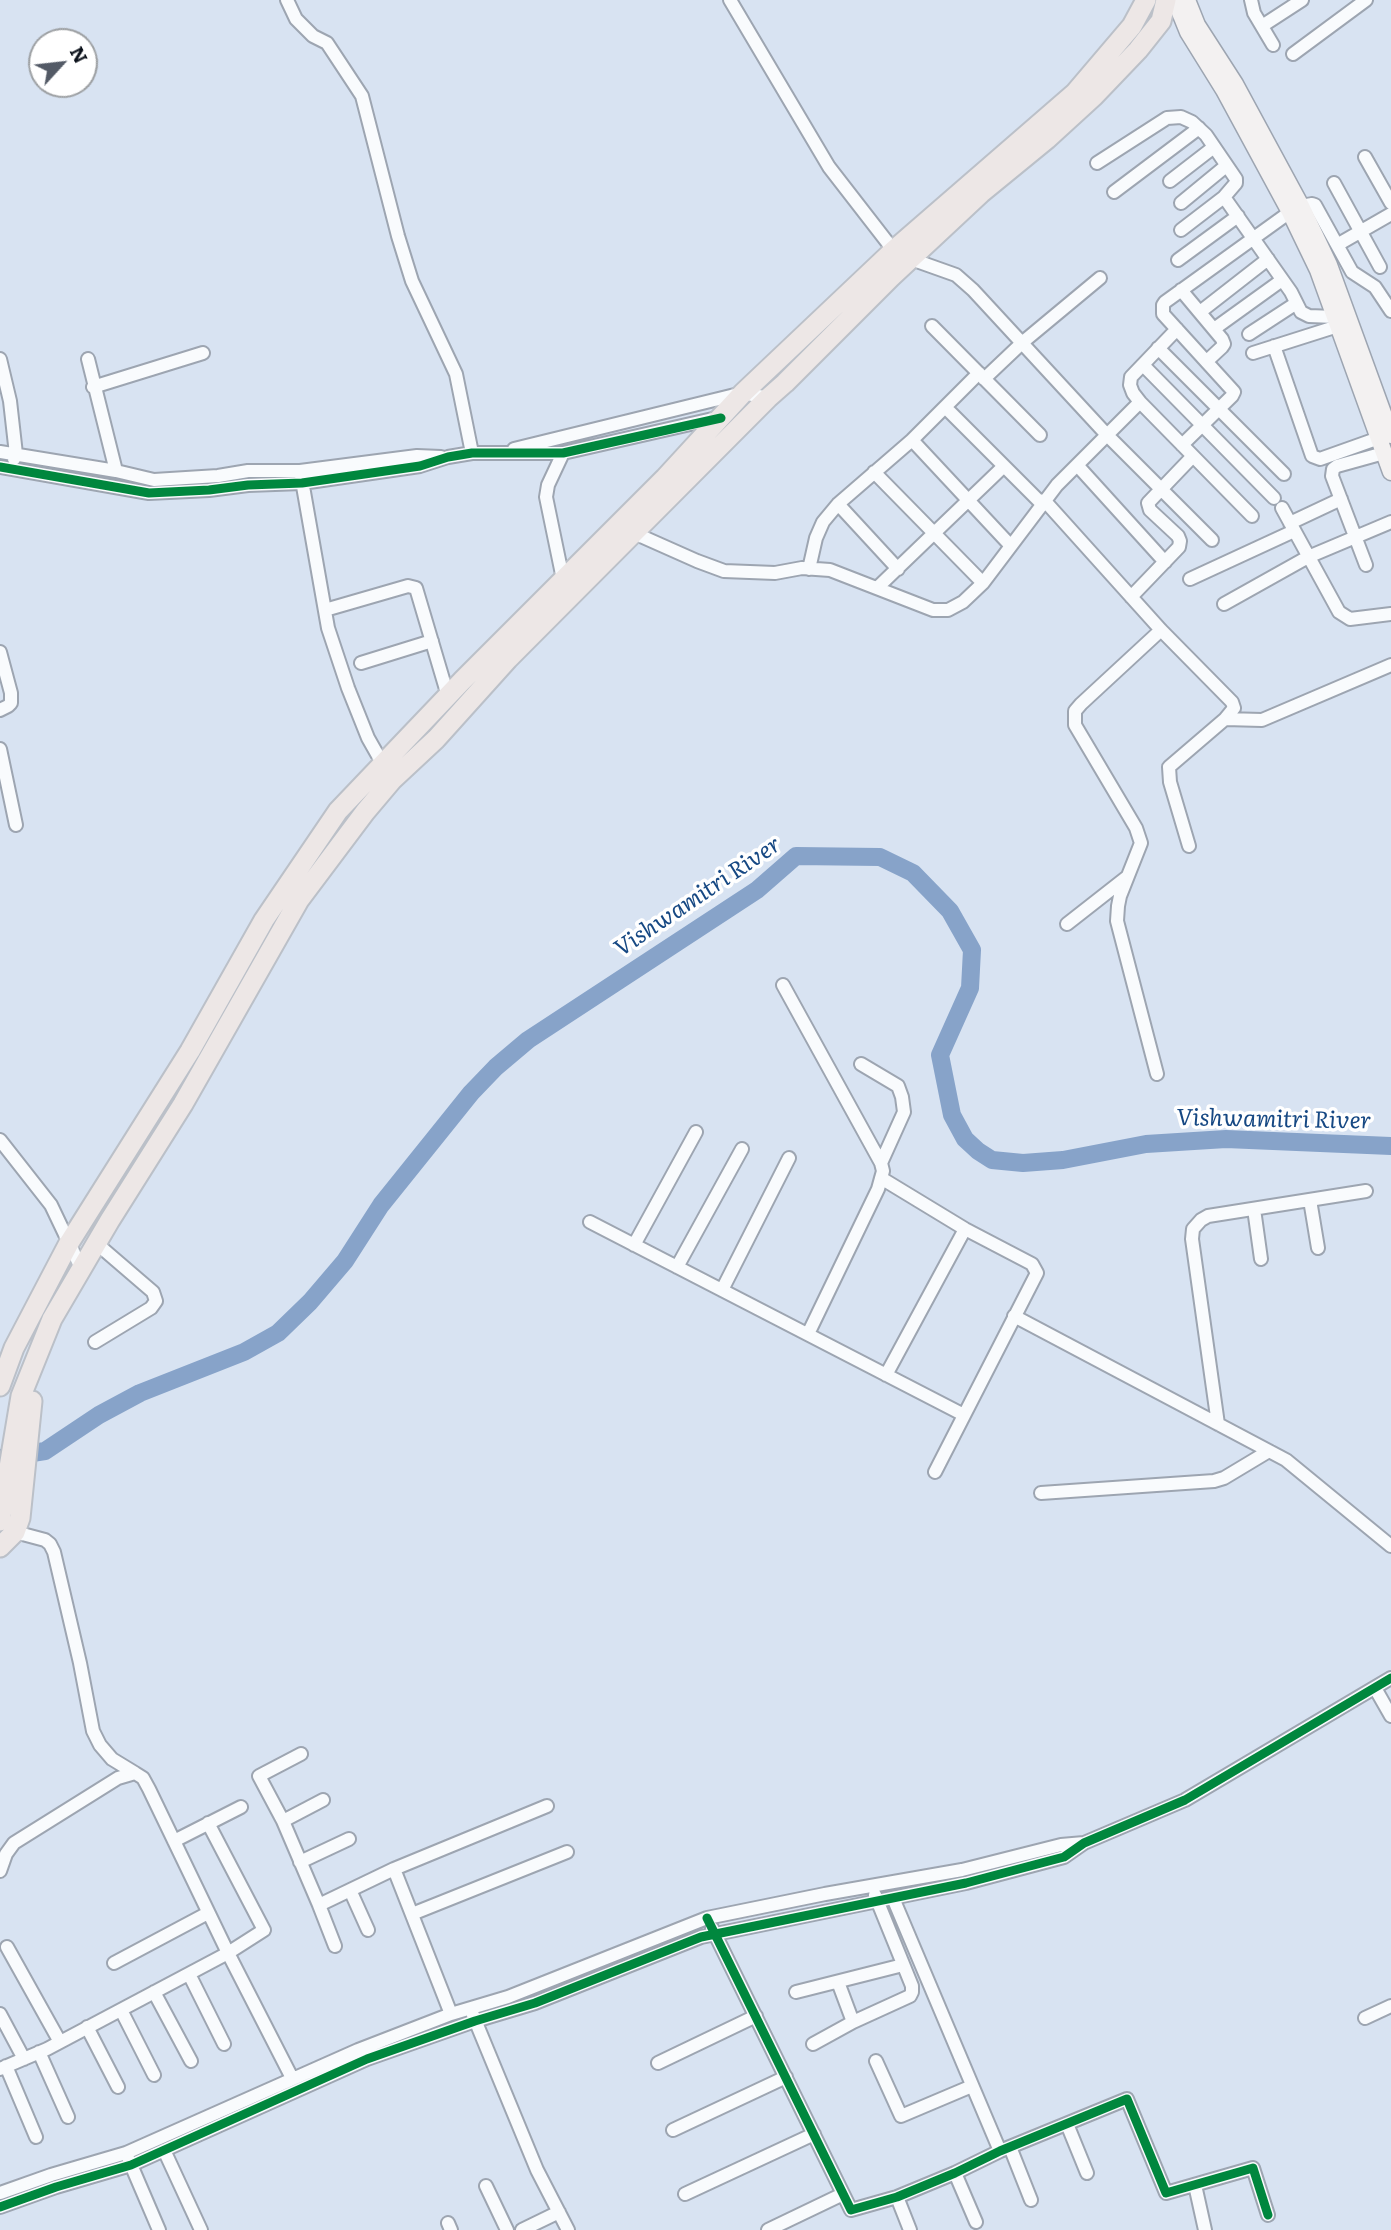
<!DOCTYPE html>
<html>
<head>
<meta charset="utf-8">
<style>
	body { margin:0 }
	#map { position:relative; width:1391px; height:2230px; overflow:hidden; background:#d8e3f2; font-family:Literata,serif }
	canvas { display:block }
	.north { position:absolute; left:28px; top:28px; width:70px; height:70px; box-sizing:border-box; background:#fff; border:2px solid #9da0a3; border-radius:50%; rotate:63deg; font-size:19px; font-weight:700; line-height:28px; text-align:center; color:#0b111a }
	.north::after { content:''; display:block; margin:auto; width:24px; height:32px; background:#535a66; clip-path:polygon(50% 0,100% 100%,50% 72%,0 100%) }
</style>
</head>
<body>
<div id="map">
<canvas width="1391" height="2230"></canvas>
<div class="north">N</div>
</div>
<script>
const g = document.querySelector('canvas').getContext('2d');
g.lineJoin = 'round';
function poly(rows) {
  const path = new Path2D();
  for (const r of rows) {
    path.moveTo(r[0], r[1]);
    for (let i = 2; i < r.length; i += 2) path.lineTo(r[i], r[i + 1]);
  }
  return path;
}
function trace(path, color, width, dash) {
  g.strokeStyle = color;
  g.lineWidth = width;
  g.lineCap = dash ? 'butt' : 'round';
  g.setLineDash(dash || []);
  g.stroke(path);
}
function label(font, color, halo, rows, align = 'center') {
  g.font = font + ' Literata,serif';
  g.lineWidth = 7;
  g.setLineDash([]);
  g.textBaseline = 'middle';
  g.strokeStyle = halo;
  g.fillStyle = color;
  for (const [text, x, y, turn = 0] of rows) {
    g.save();
    g.translate(x, y);
    g.rotate((+turn || 0) * Math.PI / 180);
    g.textAlign = isNaN(turn) ? turn : align;
    if (halo) g.strokeText(text, 0, 0);
    g.fillText(text, 0, 0);
    g.restore();
  }
}
trace(poly([
	[0,1458,45,1451,99,1415,140,1393,244,1352,278,1333,310,1302,345,1261,381,1205,471,1093,496,1067,528,1040,757,890,796,856,880,857,913,873,950,911,972,950,970,988,940,1055,952,1115,965,1139,978,1151,992,1160,1023,1163,1063,1160,1146,1144,1226,1139,1391,1146]
]), '#87a3c9', 18);
const street = poly([
	[287,0,296,19,313,36,327,43,362,96,398,236,412,281,456,374,472,453],
	[730,0,829,167,898,256],
	[1251,0,1254,13,1273,45],
	[1262,26,1302,0],
	[1293,54,1366,0],
	[1365,157,1391,203],
	[1097,163,1167,118,1181,117,1192,122,1206,135,1236,179,1236,183,1224,197,1181,230],
	[1170,181,1214,147],
	[1334,183,1380,267],
	[1114,192,1199,128],
	[1224,197,1291,292,1301,312,1309,316,1335,317],
	[1181,203,1226,166],
	[1301,206,1312,204,1315,205,1352,272,1375,287,1391,311],
	[1337,245,1391,214],
	[911,259,956,275,973,290,1107,435,1212,540],
	[1178,260,1238,216],
	[1181,290,1222,339,1224,344,1222,347,1207,361],
	[1200,312,1268,259],
	[932,326,1040,435],
	[1177,329,1131,377,1130,385,1133,393,1140,402,1252,516],
	[1214,329,1282,280],
	[1249,334,1295,304],
	[1274,346,1312,456,1320,459,1379,438],
	[1158,348,1284,474],
	[1253,353,1338,326],
	[0,359,10,401,16,454,14,459],
	[88,359,116,471],
	[1143,365,1274,498],
	[984,379,1023,342,1100,278],
	[93,387,203,353],
	[945,407,1041,503],
	[912,440,1010,545],
	[1182,445,1232,396,1234,392,1163,314,1163,305,1165,302,1290,212],
	[514,449,743,393,768,398],
	[0,452,116,471,154,480,218,476,248,471,300,471,417,456,441,457],
	[563,453,548,485,546,497,564,584],
	[1077,465,1165,562],
	[0,467,149,493,209,490,248,485,302,483,420,466,448,457,472,453,563,453,717,418],
	[874,472,983,583],
	[301,475,328,628,348,688,368,738,385,768],
	[1044,500,1161,630,1232,702,1234,708,1225,719,1169,767,1170,782,1189,846],
	[838,504,898,569],
	[1282,508,1339,612,1350,619,1391,614],
	[1290,523,1341,499],
	[634,533,697,561,724,571,775,573,802,568,830,570,933,610,948,610,963,602,983,583,1057,485,1140,402],
	[1366,565,1332,476,1333,469,1337,466,1384,453],
	[809,569,816,538,823,522,838,504,912,440,979,373],
	[1190,579,1294,531],
	[877,588,1004,466],
	[1131,597,1179,547,1180,541,1178,536,1150,510,1148,503,1193,456],
	[1224,604,1308,557,1391,522],
	[325,610,408,586,416,588,448,696],
	[0,652,11,693,11,703,8,706,0,710],
	[361,663,432,641],
	[1225,719,1262,720,1391,665],
	[0,749,16,825],
	[1067,924,1127,877],
	[783,985,881,1163,883,1171,878,1189,808,1334],
	[861,1064,898,1086,902,1097,904,1112,881,1163],
	[1157,1074,1117,921,1118,906,1120,896,1141,843,1136,828,1075,725,1075,711,1081,704,1161,630],
	[0,1140,51,1205,81,1268],
	[881,1178,965,1229,1032,1264,1037,1273,935,1472],
	[1310,1200,1318,1248],
	[1254,1209,1261,1259],
	[590,1222,964,1415],
	[634,1245,696,1132],
	[677,1267,742,1149],
	[722,1290,789,1158],
	[1014,1316,1286,1460,1391,1546],
	[95,1342,151,1308,156,1301,153,1292,96,1243],
	[886,1375,965,1229],
	[1218,1424,1192,1239,1193,1229,1201,1220,1208,1216,1366,1191],
	[1041,1493,1214,1481,1224,1478,1269,1451],
	[15,1532,45,1540,50,1544,54,1552,80,1663,93,1731,100,1745,112,1759,135,1773],
	[1375,1688,1391,1716],
	[301,1754,259,1776,283,1821,319,1905,394,1869],
	[283,1821,323,1800],
	[174,1841,241,1807],
	[300,1862,349,1839],
	[0,1871,6,1854,14,1843,118,1778,135,1773,143,1778,149,1789,228,1953,264,1930,208,1823],
	[350,1890,368,1930],
	[893,1898,1000,2151],
	[319,1905,335,1946],
	[412,1914,567,1852],
	[712,1928,851,2210,897,2197,955,2173,1000,2151,1127,2099,1166,2193,1253,2168,1268,2215],
	[7,1947,60,2042],
	[114,1963,208,1913],
	[189,1974,224,2044],
	[838,1982,853,2022],
	[154,1992,191,2061],
	[796,1992,903,1965],
	[121,2010,154,2075],
	[0,2014,24,2059],
	[451,2014,394,1869,547,1806],
	[473,2015,537,2170,568,2230],
	[1365,2018,1391,2006],
	[87,2027,118,2087],
	[813,2044,853,2022,910,1996,912,1992,912,1986,875,1895],
	[39,2052,68,2117],
	[876,2061,901,2116,972,2086],
	[658,2063,756,2016],
	[6,2066,36,2137],
	[0,2069,47,2049,228,1953,292,2078],
	[1067,2124,1087,2173],
	[673,2130,786,2077],
	[1010,2147,1031,2200],
	[164,2150,201,2230],
	[129,2160,159,2230],
	[955,2173,976,2222],
	[1195,2185,1205,2230],
	[486,2186,507,2230],
	[0,2193,51,2175,126,2153,358,2050,451,2014,508,1997,707,1918,825,1894,962,1870,1061,1845,1084,1843],
	[685,2194,814,2134],
	[897,2197,910,2230],
	[0,2207,56,2187,131,2165,367,2059,475,2021,535,2003,701,1937,966,1883,1064,1857,1084,1843,1185,1800,1391,1678],
	[448,2223,451,2230],
	[522,2230,559,2212],
	[768,2230,843,2194]
]);
const secondary = poly([
	[1175,0,1188,32,1224,90,1290,212,1318,270,1391,472],
	[1187,0,1197,25,1235,84,1301,206,1329,265,1391,435]
]);
const primary = poly([
	[0,1386,14,1348,69,1243,190,1051,264,920,338,811,462,681,665,478,743,393,894,250,1075,93,1132,26,1146,0],
	[0,1521,21,1396,52,1319,110,1220,183,1104,299,900,365,812,392,780,436,739,508,659,768,398,785,383,891,277,981,193,1047,139,1094,96,1138,50,1161,21,1166,0],
	[0,1547,15,1532,20,1518,32,1401]
]);
trace(street, '#9da5b1', 16);
trace(secondary, '#9da5b1', 19);
trace(primary, '#bbc0c8', 23);
trace(street, '#f9fbfd', 12);
trace(secondary, '#f3f1f1', 16);
trace(primary, '#ede7e6', 19);
trace(poly([
	[0,467,149,493,209,490,248,485,302,483,420,466,448,457,472,453,563,453,721,418],
	[707,1918,851,2210,897,2197,955,2173,1000,2151,1127,2099,1166,2193,1253,2168,1268,2215],
	[0,2207,56,2187,131,2165,367,2059,475,2021,535,2003,701,1937,966,1883,1064,1857,1084,1843,1185,1800,1391,1678]
]), '#00873e', 9);
label('italic 23px', '#164883', '#fff', [
	["Vishwamitri River",698,897,-34],
	["Vishwamitri River",1274,1120,1]
]);
</script>
</body>
</html>
